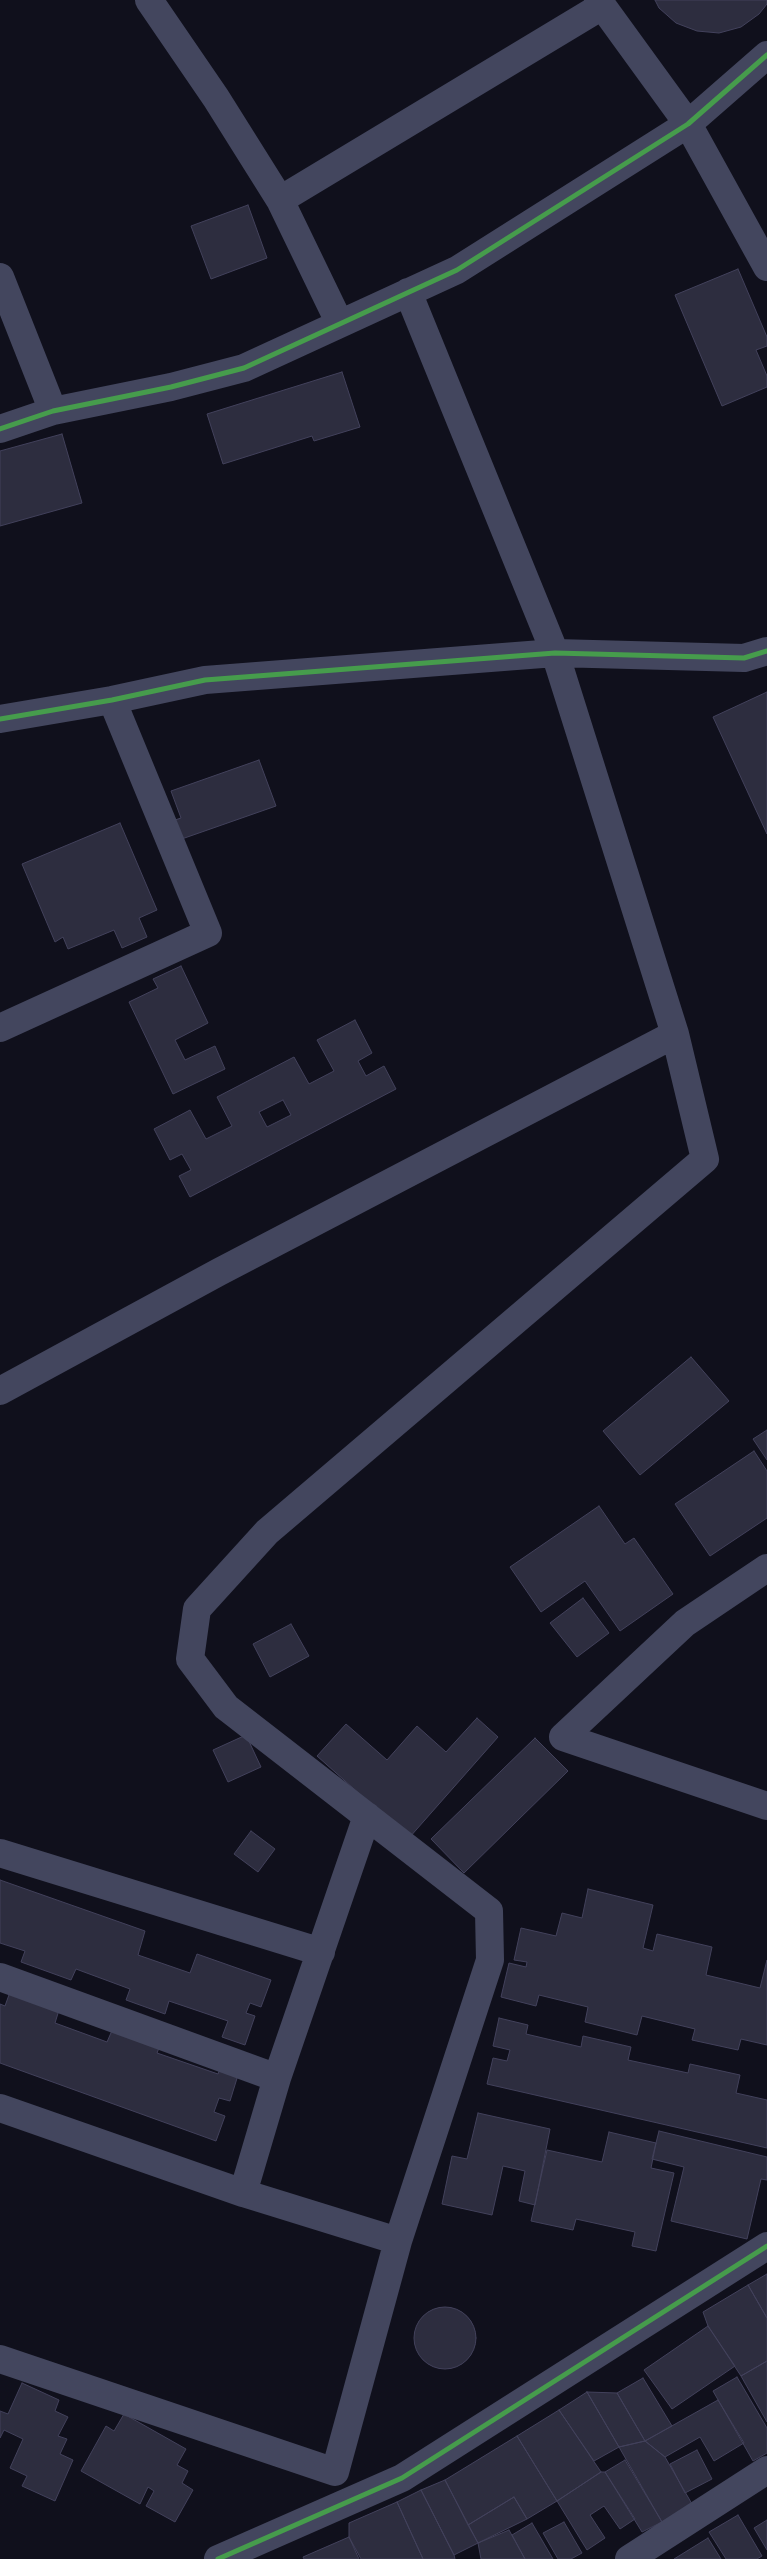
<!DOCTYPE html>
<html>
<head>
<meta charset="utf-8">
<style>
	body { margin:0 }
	canvas { display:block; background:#10101c }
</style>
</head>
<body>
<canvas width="767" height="2559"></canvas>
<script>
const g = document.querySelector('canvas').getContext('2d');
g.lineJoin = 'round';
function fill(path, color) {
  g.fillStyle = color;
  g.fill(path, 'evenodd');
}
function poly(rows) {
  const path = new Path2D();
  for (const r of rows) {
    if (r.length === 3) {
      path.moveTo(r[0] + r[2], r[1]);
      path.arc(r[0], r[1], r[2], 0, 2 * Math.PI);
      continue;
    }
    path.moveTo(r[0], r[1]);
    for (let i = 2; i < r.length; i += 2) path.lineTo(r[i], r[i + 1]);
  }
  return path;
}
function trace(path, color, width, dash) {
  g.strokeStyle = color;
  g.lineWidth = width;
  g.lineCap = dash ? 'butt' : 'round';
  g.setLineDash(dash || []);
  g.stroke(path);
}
const building = poly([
	[655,0,767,0,767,4,759,14,741,27,719,33,697,31,676,23,659,8,655,0],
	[248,205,267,258,211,279,191,226,248,205],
	[738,269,767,337,767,346,756,350,767,376,767,387,722,406,675,295,738,269],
	[342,372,360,427,314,441,312,436,223,464,207,414,342,372],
	[62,434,82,503,0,526,0,451,62,434],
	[767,692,767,834,713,717,767,692],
	[259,760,276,806,176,841,169,822,181,818,171,791,259,760],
	[120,823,157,910,139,918,147,937,122,948,114,930,68,949,63,937,55,942,22,864,120,823],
	[181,966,208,1023,175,1040,185,1060,215,1046,225,1069,173,1094,129,1002,158,988,153,979,181,966],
	[355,1020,372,1053,358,1061,366,1076,384,1066,396,1089,190,1197,179,1176,191,1170,182,1154,170,1160,154,1129,190,1110,206,1139,232,1126,217,1097,294,1057,309,1084,334,1071,317,1040,355,1020],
	[283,1100,291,1115,267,1127,259,1112,283,1100],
	[691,1357,729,1401,640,1475,603,1431,691,1357],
	[767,1430,767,1460,753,1439,767,1430],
	[754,1451,767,1471,767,1518,710,1556,675,1504,754,1451],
	[599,1506,625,1544,634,1538,673,1594,620,1631,585,1581,541,1612,510,1567,599,1506],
	[583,1598,609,1633,577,1657,550,1623,583,1598],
	[291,1624,309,1656,270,1677,253,1644,291,1624],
	[477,1718,498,1737,409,1838,317,1756,346,1724,387,1760,417,1726,446,1752,477,1718],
	[246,1735,261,1767,228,1782,213,1750,246,1735],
	[535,1738,568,1771,464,1873,431,1839,535,1738],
	[251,1831,275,1849,258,1872,234,1854,251,1831],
	[0,1880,145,1931,138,1955,190,1973,197,1954,271,1980,261,2007,250,2003,246,2013,255,2016,245,2045,222,2037,228,2021,169,2001,165,2014,126,2000,130,1989,76,1969,71,1980,21,1962,25,1951,0,1943,0,1880],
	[588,1889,653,1905,643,1948,653,1951,657,1934,712,1947,706,1975,760,1988,767,1960,767,2045,741,2039,738,2050,692,2040,695,2029,642,2016,637,2035,585,2022,588,2007,539,1995,536,2006,501,1997,509,1963,526,1967,527,1962,514,1960,521,1928,556,1936,562,1913,582,1918,588,1889],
	[10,1992,59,2010,55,2023,107,2042,114,2026,161,2043,157,2053,218,2074,220,2069,238,2075,230,2101,219,2098,214,2112,225,2116,216,2141,0,2063,0,2004,5,2006,10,1992],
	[499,2018,528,2025,526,2034,581,2047,583,2036,631,2047,628,2060,688,2073,690,2064,740,2075,736,2093,767,2100,767,2148,487,2084,493,2058,507,2061,510,2050,493,2046,499,2018],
	[478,2113,550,2129,535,2205,519,2201,525,2171,503,2166,492,2215,442,2204,452,2156,467,2159,478,2113],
	[659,2131,767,2157,767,2180,761,2179,747,2239,671,2221,684,2167,652,2159,659,2131],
	[609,2132,656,2143,651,2168,674,2173,656,2251,632,2246,635,2232,576,2219,573,2230,531,2221,547,2150,602,2162,609,2132],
	[767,2274,767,2318,748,2285,767,2274],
	[748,2285,767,2318,767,2361,741,2376,708,2326,703,2312,748,2285],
	[445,2338,31],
	[708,2326,735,2366,672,2409,644,2370,708,2326],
	[767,2361,767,2422,741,2376,767,2361],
	[737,2377,767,2428,767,2453,753,2461,713,2391,737,2377],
	[643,2378,672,2426,645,2441,617,2393,643,2378],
	[22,2383,59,2400,55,2411,68,2417,58,2436,67,2439,60,2454,73,2460,55,2501,22,2486,27,2476,10,2468,23,2439,4,2430,0,2438,0,2411,8,2414,22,2383],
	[587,2392,619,2447,594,2461,559,2410,587,2392],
	[587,2392,617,2393,645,2441,619,2447,587,2392],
	[718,2400,744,2443,714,2461,700,2437,665,2457,645,2441,718,2400],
	[559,2410,601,2472,557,2501,517,2436,559,2410],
	[124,2414,186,2449,177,2465,188,2471,182,2483,193,2490,175,2522,146,2506,154,2491,148,2487,140,2504,81,2471,106,2426,114,2431,124,2414],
	[517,2436,557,2501,527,2519,514,2497,468,2525,445,2480,517,2436],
	[645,2441,665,2457,692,2504,662,2522,619,2447,645,2441],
	[697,2450,712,2479,685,2493,670,2464,697,2450],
	[625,2460,662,2522,642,2532,605,2472,625,2460],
	[601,2472,605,2472,635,2519,620,2529,604,2506,590,2515,605,2538,587,2550,557,2501,601,2472],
	[445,2480,478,2543,454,2555,421,2490,445,2480],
	[421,2490,454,2555,455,2559,423,2559,397,2502,421,2490],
	[514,2497,527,2519,478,2543,468,2525,514,2497],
	[397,2502,423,2559,361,2559,349,2537,349,2523,397,2502],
	[738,2515,762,2556,757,2559,726,2559,709,2532,738,2515],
	[767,2520,767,2550,754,2528,767,2520],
	[564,2522,582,2553,571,2559,558,2559,543,2533,564,2522],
	[532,2523,553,2559,525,2559,512,2535,532,2523],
	[509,2530,525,2559,481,2559,478,2543,509,2530],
	[349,2537,359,2559,304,2559,303,2557,349,2537],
	[708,2538,721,2559,674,2559,708,2538]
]);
fill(building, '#2d2d3f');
trace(building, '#42415b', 1);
trace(poly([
	[149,0,216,98,280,200,340,324],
	[598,0,688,124,767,267],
	[280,200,602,6],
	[0,277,53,411],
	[0,429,53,411,171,387,244,368,457,270,688,124,767,55],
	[0,719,112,700,205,680,555,653,744,658,767,651],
	[0,1028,208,933,112,700],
	[0,1391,219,1272,675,1034,555,653,408,292],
	[767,1568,685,1623,563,1737,767,1806],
	[0,1853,321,1952],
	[0,1977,277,2078],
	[0,2108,243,2193,398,2241],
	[243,2193,277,2078,367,1816],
	[0,2359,335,2472,398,2241,490,1960,489,1911,226,1707,190,1659,197,1609,267,1532,705,1159,675,1034],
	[218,2559,402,2478,767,2246],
	[629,2559,767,2470]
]), '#43465e', 28);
trace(poly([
	[0,429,53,411,171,387,244,368,457,270,688,124,767,55],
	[0,719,112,700,205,680,555,653,744,658,767,651],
	[218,2559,402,2478,767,2246]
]), '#469c4c', 5);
</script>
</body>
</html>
